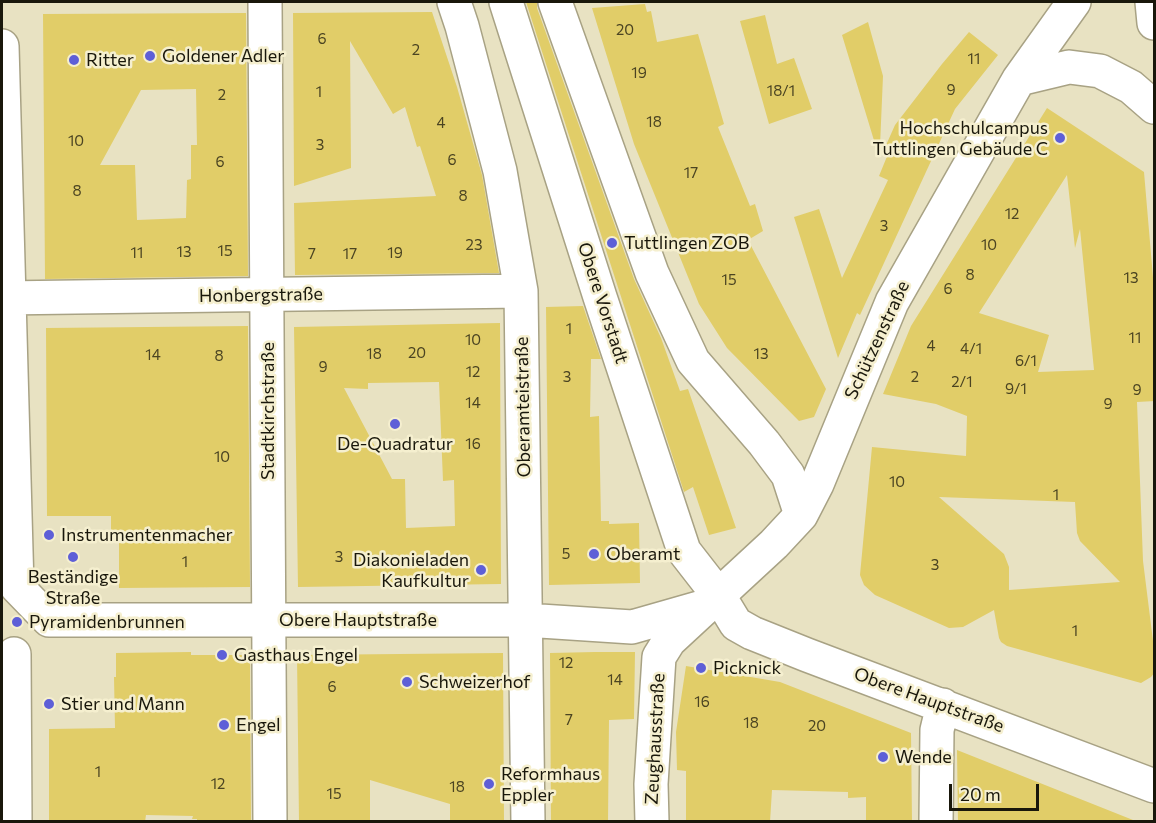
<!DOCTYPE html>
<html>
<head>
<meta charset="utf-8">
<style>
	body { margin:0 }
	#map { position:relative; width:1156px; height:823px; overflow:hidden; background:#e8e2c2; font-family:Commissioner,sans-serif }
	canvas { display:block }
	.frame { position:absolute; inset:0; border:3px solid #19170b; pointer-events:none }
	.scale { position:absolute; left:949px; top:784px; width:90px; height:27px; box-sizing:border-box; border:3px solid #19170b; border-top:0; padding-left:8px; font-size:18px; line-height:21px; white-space:nowrap; color:#19170b; -webkit-text-stroke:4px #f5efcf; paint-order:stroke }
</style>
</head>
<body>
<div id="map">
<canvas width="1156" height="823"></canvas>
<div class="frame"></div>
<div class="scale">20 m</div>
</div>
<script>
const g = document.querySelector('canvas').getContext('2d');
g.lineJoin = 'round';
function fill(path, color) {
  g.fillStyle = color;
  g.fill(path, 'evenodd');
}
function poly(rows) {
  const path = new Path2D();
  for (const r of rows) {
    path.moveTo(r[0], r[1]);
    for (let i = 2; i < r.length; i += 2) path.lineTo(r[i], r[i + 1]);
  }
  return path;
}
function trace(path, color, width, dash) {
  g.strokeStyle = color;
  g.lineWidth = width;
  g.lineCap = dash ? 'butt' : 'round';
  g.setLineDash(dash || []);
  g.stroke(path);
}
function label(font, color, halo, rows, align = 'center') {
  g.font = font + ' Commissioner,sans-serif';
  g.lineWidth = 5;
  g.setLineDash([]);
  g.textBaseline = 'middle';
  g.strokeStyle = halo;
  g.fillStyle = color;
  for (const [text, x, y, turn = 0] of rows) {
    g.save();
    g.translate(x, y);
    g.rotate((+turn || 0) * Math.PI / 180);
    g.textAlign = isNaN(turn) ? turn : align;
    if (halo) g.strokeText(text, 0, 0);
    g.fillText(text, 0, 0);
    g.restore();
  }
}
fill(poly([
	[526,2,537,2,537,8,634,279,661,338,680,391,688,389,736,528,709,535,693,487,684,492],
	[645,4,647,12,651,11,657,42,698,34,724,124,718,127,750,206,755,204,763,231,748,240,826,389,814,417,799,421,727,348,699,304,634,144,592,8],
	[432,12,457,87,482,175,499,273,295,275,294,203,436,196,420,146,417,147,405,107,393,114,350,41,351,168,294,186,293,13],
	[246,13,248,276,45,279,43,14],
	[196,89,197,145,191,145,191,179,187,180,186,218,137,220,135,165,100,165,141,90],
	[765,15,777,64,794,58,812,109,769,124,740,21],
	[868,22,883,76,880,146,876,147,842,35],
	[969,32,998,55,955,109,860,315,857,313,838,358,794,217,819,209,842,278,888,180,879,176,888,154,883,152,895,125,942,64],
	[1047,108,1144,172,1155,301,1155,401,1137,402,1143,561,1155,657,1155,672,1151,677,1141,683,1007,646,1001,642,999,638,994,610,963,627,949,628,875,595,864,585,860,575,872,447,966,456,967,416,936,404,883,394,911,326],
	[1067,175,1075,248,1080,229,1094,370,1038,372,1049,335,979,313],
	[939,497,1075,502,1077,533,1080,541,1120,582,1009,590,1009,567,1004,554],
	[583,306,601,359,591,359,590,417,599,416,601,521,609,521,609,524,639,523,640,583,549,585,546,307],
	[500,323,501,584,298,587,294,327],
	[439,382,443,481,454,480,455,526,406,528,405,479,392,479,344,388,368,389,368,383],
	[248,326,250,587,119,588,119,538,111,538,111,516,47,516,46,328],
	[191,652,191,655,250,655,251,822,197,822,197,819,192,819,193,816,146,815,145,822,49,822,49,729,115,728,114,677,116,677,116,653],
	[595,652,635,652,634,719,609,720,608,822,551,822,550,653],
	[503,653,504,822,450,822,450,804,370,780,370,822,299,822,297,655],
	[686,666,780,682,911,733,912,822,866,822,866,797,848,798,848,792,772,790,770,822,686,822,686,771,677,770,676,732],
	[957,750,1133,820,1133,822,958,822]
]), '#e1cd68');
const minor = poly([
	[265,2,270,822],
	[454,2,462,26,500,171,521,291,528,822],
	[506,2,600,297,684,551,719,596,736,624,752,633,807,655,1154,786],
	[555,2,652,273,693,361,764,443,788,475,801,515],
	[1152,2,1154,23],
	[2,46,17,587],
	[1019,79,1069,67,1100,71,1131,87,1154,107],
	[2,298,521,291],
	[17,587,49,620,525,620,632,627,702,607],
	[14,654,15,822],
	[652,822,651,784,659,657,669,641,774,544,801,515,817,484,892,302,1019,79,1074,2],
	[936,822,937,730,943,705]
]);
trace(minor, '#a8a284', 36);
trace(minor, '#fff', 33);
for (const [x, y, r, color] of [
	[150,56,6,"#5e5fd7"],
	[74,60,6,"#5e5fd7"],
	[1060,138,6,"#5e5fd7"],
	[612,243,6,"#5e5fd7"],
	[395,424,6,"#5e5fd7"],
	[49,535,6,"#5e5fd7"],
	[594,554,6,"#5e5fd7"],
	[73,557,6,"#5e5fd7"],
	[481,570,6,"#5e5fd7"],
	[17,622,6,"#5e5fd7"],
	[222,655,6,"#5e5fd7"],
	[701,668,6,"#5e5fd7"],
	[407,682,6,"#5e5fd7"],
	[49,704,6,"#5e5fd7"],
	[224,725,6,"#5e5fd7"],
	[883,757,6,"#5e5fd7"],
	[489,784,6,"#5e5fd7"]
]) {
  const dot = new Path2D();
  dot.arc(x, y, r, 0, 2 * Math.PI);
  g.fillStyle = color;
  g.fill(dot);
  trace(dot, '#f5efcf', 2);
}
label('15px', '#4b4422', null, [
	["20",625,30],
	["6",322,39],
	["2",416,50],
	["11",974,59],
	["19",639,73],
	["9",951,90],
	["18/1",781,91],
	["1",319,92],
	["2",222,95],
	["18",654,122],
	["4",441,123],
	["10",76,141],
	["3",320,145],
	["6",452,160],
	["6",220,162],
	["17",691,173],
	["8",77,191],
	["8",463,196],
	["12",1012,214],
	["3",884,226],
	["23",474,245],
	["10",989,245],
	["15",225,251],
	["13",184,252],
	["11",137,253],
	["19",395,253],
	["7",312,254],
	["17",350,254],
	["8",970,275],
	["13",1131,278],
	["15",729,280],
	["6",948,289],
	["1",569,329],
	["11",1135,338],
	["10",473,340],
	["4",931,346],
	["4/1",971,349],
	["20",417,353],
	["18",374,354],
	["13",761,354],
	["14",153,355],
	["8",219,356],
	["6/1",1026,361],
	["9",323,367],
	["12",473,372],
	["3",567,377],
	["2",915,377],
	["2/1",962,382],
	["9/1",1016,389],
	["9",1137,390],
	["14",473,403],
	["9",1108,404],
	["16",473,444],
	["10",222,457],
	["10",897,482],
	["1",1056,495],
	["5",566,554],
	["3",339,557],
	["1",185,562],
	["3",935,565],
	["1",1075,631],
	["12",566,663],
	["14",615,680],
	["6",332,687],
	["16",702,702],
	["7",569,720],
	["18",751,723],
	["20",817,726],
	["1",98,772],
	["12",218,784],
	["18",457,787],
	["15",334,794]
]);
label('18px', '#19170b', '#f5efcf', [
	["Goldener Adler",162,56],
	["Ritter",86,60],
	["Hochschulcampus",1048,128,"right"],
	["Tuttlingen Gebäude C",1048,149,"right"],
	["Tuttlingen ZOB",624,243],
	["De-Quadratur",395,444,"center"],
	["Instrumentenmacher",61,535],
	["Oberamt",606,554],
	["Diakonieladen",469,560,"right"],
	["Kaufkultur",469,581,"right"],
	["Beständige",73,577,"center"],
	["Straße",73,598,"center"],
	["Pyramidenbrunnen",29,622],
	["Gasthaus Engel",234,655],
	["Picknick",713,668],
	["Schweizerhof",419,682],
	["Stier und Mann",61,704],
	["Engel",236,725],
	["Wende",895,757],
	["Reformhaus",501,774],
	["Eppler",501,795]
], 'left');
label('18px', '#19170b', '#f5efcf', [
	["Honbergstraße",261,295,-1],
	["Obere Vorstadt",603,303,72],
	["Schützenstraße",877,340,-65],
	["Oberamteistraße",523,407,-91],
	["Stadtkirchstraße",268,411,-90],
	["Obere Hauptstraße",358,620],
	["Obere Hauptstraße",929,700,20],
	["Zeughausstraße",655,739,-87]
]);
</script>
</body>
</html>
